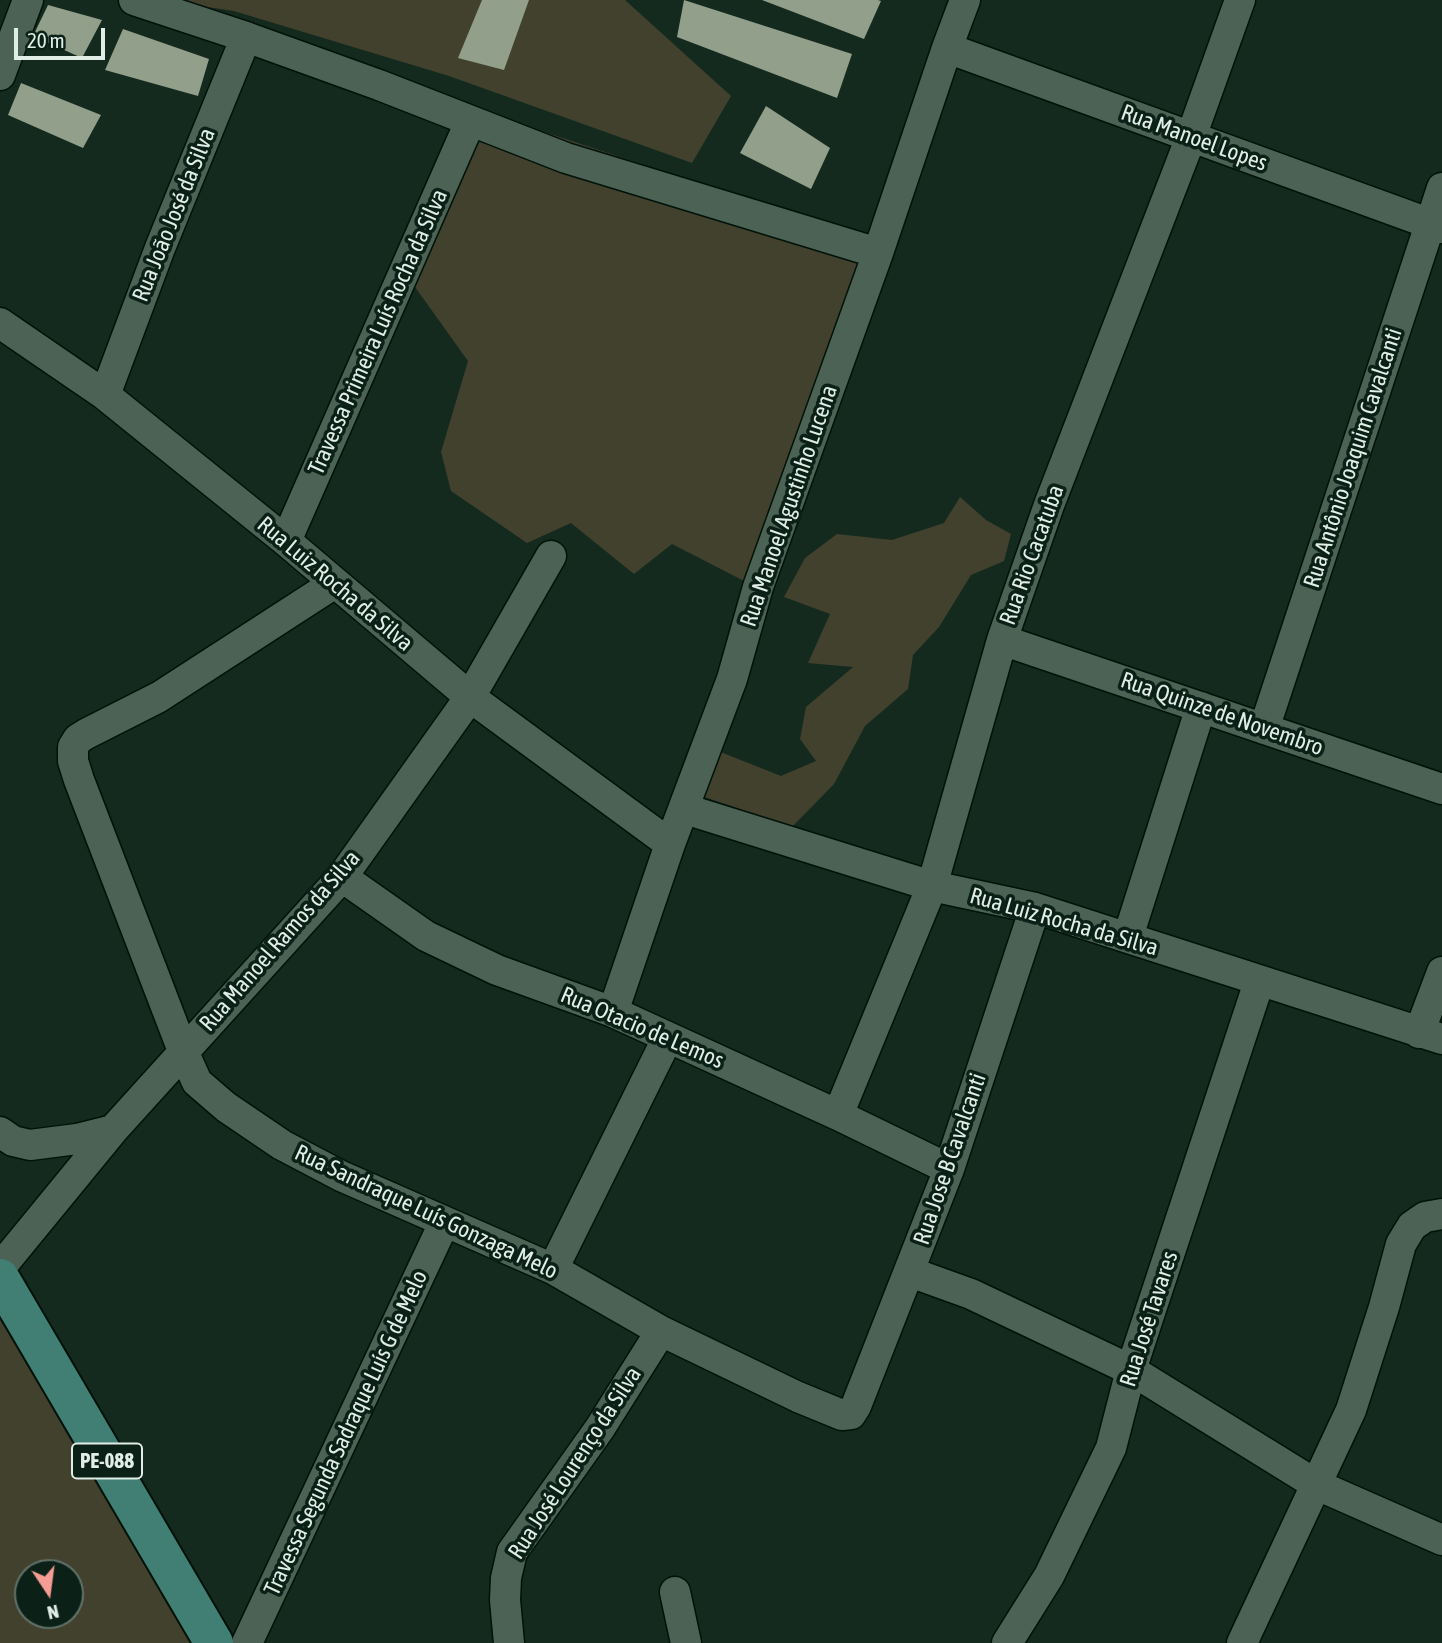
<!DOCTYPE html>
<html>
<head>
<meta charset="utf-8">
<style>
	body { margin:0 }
	#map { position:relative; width:1442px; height:1643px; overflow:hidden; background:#152a1f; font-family:"Asap Condensed",sans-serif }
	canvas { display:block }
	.north { position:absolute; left:14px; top:1559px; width:70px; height:70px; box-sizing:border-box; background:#0b2016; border:2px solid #61726a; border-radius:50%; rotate:167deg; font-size:19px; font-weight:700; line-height:28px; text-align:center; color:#e1eee7 }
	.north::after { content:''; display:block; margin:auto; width:24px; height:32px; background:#f59c94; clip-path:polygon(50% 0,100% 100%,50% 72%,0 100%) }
	.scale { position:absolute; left:14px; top:28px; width:91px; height:32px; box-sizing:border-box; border:4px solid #e1eee7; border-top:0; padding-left:9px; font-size:21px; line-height:24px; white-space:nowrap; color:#e1eee7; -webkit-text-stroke:5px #0b2016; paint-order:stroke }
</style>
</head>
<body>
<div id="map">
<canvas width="1442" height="1643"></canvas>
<div class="north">N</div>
<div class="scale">20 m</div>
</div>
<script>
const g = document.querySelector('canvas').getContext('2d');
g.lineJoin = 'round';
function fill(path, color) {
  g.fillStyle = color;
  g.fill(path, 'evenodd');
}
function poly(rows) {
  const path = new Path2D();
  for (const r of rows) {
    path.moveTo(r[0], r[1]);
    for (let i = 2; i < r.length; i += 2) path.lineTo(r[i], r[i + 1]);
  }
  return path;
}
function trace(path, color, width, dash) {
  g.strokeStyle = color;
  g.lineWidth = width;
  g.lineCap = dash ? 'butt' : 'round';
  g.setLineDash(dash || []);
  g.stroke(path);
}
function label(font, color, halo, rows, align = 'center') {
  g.font = font + ' "Asap Condensed",sans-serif';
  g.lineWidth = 7;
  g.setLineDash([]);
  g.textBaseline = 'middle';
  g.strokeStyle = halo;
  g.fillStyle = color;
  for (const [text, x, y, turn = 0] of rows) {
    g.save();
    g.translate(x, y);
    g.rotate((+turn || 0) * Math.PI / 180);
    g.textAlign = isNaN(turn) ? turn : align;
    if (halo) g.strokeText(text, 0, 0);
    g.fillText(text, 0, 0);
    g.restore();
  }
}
fill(poly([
	[160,0,625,0,731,96,692,163,449,76,234,11],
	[490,114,877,242,750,584,672,544,634,574,571,523,527,543,451,491,441,452,468,361,410,280],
	[960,497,986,520,1011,534,1004,561,971,575,939,627,913,655,908,689,865,726,834,784,792,827,690,792,713,749,781,776,816,761,800,739,806,707,853,667,808,663,830,614,784,597,805,558,837,534,892,540,944,523],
	[0,1287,206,1643,0,1643],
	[28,1573,70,1573,70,1615,28,1615]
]), '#42412e');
fill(poly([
	[482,0,529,0,504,70,458,58],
	[684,0,852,54,837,98,677,37],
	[762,0,878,0,881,1,864,39],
	[48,5,102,20,82,58,33,36],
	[123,29,209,59,198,96,105,70],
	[21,83,101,115,83,148,8,115],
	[766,106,830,148,811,189,740,153]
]), '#929f8a');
const street = poly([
	[134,0,246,37,379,85,566,158,878,253],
	[947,48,1442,228],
	[0,75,28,0],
	[0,323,105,395,286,541,470,697,670,844],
	[105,395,160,248,246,37],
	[286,541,470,122],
	[335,583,159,697,86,734,78,739,73,747,73,761,79,780,183,1051,197,1082,226,1107,282,1145,341,1176,553,1269,661,1331,798,1397,842,1415,851,1414,856,1406,949,1169,1035,908],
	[1002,640,1442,789],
	[1264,729,1442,188],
	[685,809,932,886,1035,908,1442,1039],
	[342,877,426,936,497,970,613,1012,838,1115,949,1169],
	[1128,937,1201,707],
	[613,1012,670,844,732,679,758,587,878,253,947,48,965,0],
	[1419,1033,1442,972],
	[838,1115,932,886,1002,640,1049,505,1191,137,1240,0],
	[0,1132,13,1141,30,1145,77,1139,113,1130],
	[0,1268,113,1130,342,877,470,697,551,556],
	[553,1269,668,1037],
	[910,1272,971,1294,1131,1370,1317,1485,1442,1540],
	[675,1592,686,1643],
	[247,1643,444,1223],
	[509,1643,505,1600,506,1578,512,1552,600,1428,661,1331],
	[1007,1643,1049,1576,1111,1448,1131,1370,1259,982],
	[1242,1643,1351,1410,1384,1307,1401,1244,1412,1226,1425,1217,1442,1214]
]);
const primary = poly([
	[0,1278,214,1643]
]);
trace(street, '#011209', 33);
trace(primary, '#011209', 42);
trace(street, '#4b6255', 30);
trace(primary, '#417f75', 38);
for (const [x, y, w] of [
	[107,1461,70]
]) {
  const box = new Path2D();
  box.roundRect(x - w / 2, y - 17.5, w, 35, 5);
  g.fillStyle = '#0b2016';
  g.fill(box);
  trace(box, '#e1eee7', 2);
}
label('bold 21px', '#e1eee7', null, [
	["PE-088",107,1461]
]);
label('23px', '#e1eee7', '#0b2016', [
	["Rua Manoel Lopes",1194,138,20],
	["Rua João José da Silva",174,215,-68],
	["Travessa Primeira Luís Rocha da Silva",378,332,-66],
	["Rua Antônio Joaquim Cavalcanti",1353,458,-72],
	["Rua Manoel Agustinho Lucena",789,506,-71],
	["Rua Rio Cacatuba",1032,555,-70],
	["Rua Luiz Rocha da Silva",335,584,40],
	["Rua Quinze de Novembro",1222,714,19],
	["Rua Luiz Rocha da Silva",1064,922,16],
	["Rua Manoel Ramos da Silva",280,941,-49],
	["Rua Otacio de Lemos",642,1028,23],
	["Rua Jose B Cavalcanti",950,1159,-71],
	["Rua Sandraque Luís Gonzaga Melo",426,1212,25],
	["Rua José Tavares",1149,1319,-72],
	["Travessa Segunda Sadraque Luís G de Melo",346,1433,-65],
	["Rua José Lourenço da Silva",575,1463,-57]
]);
</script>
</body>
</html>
